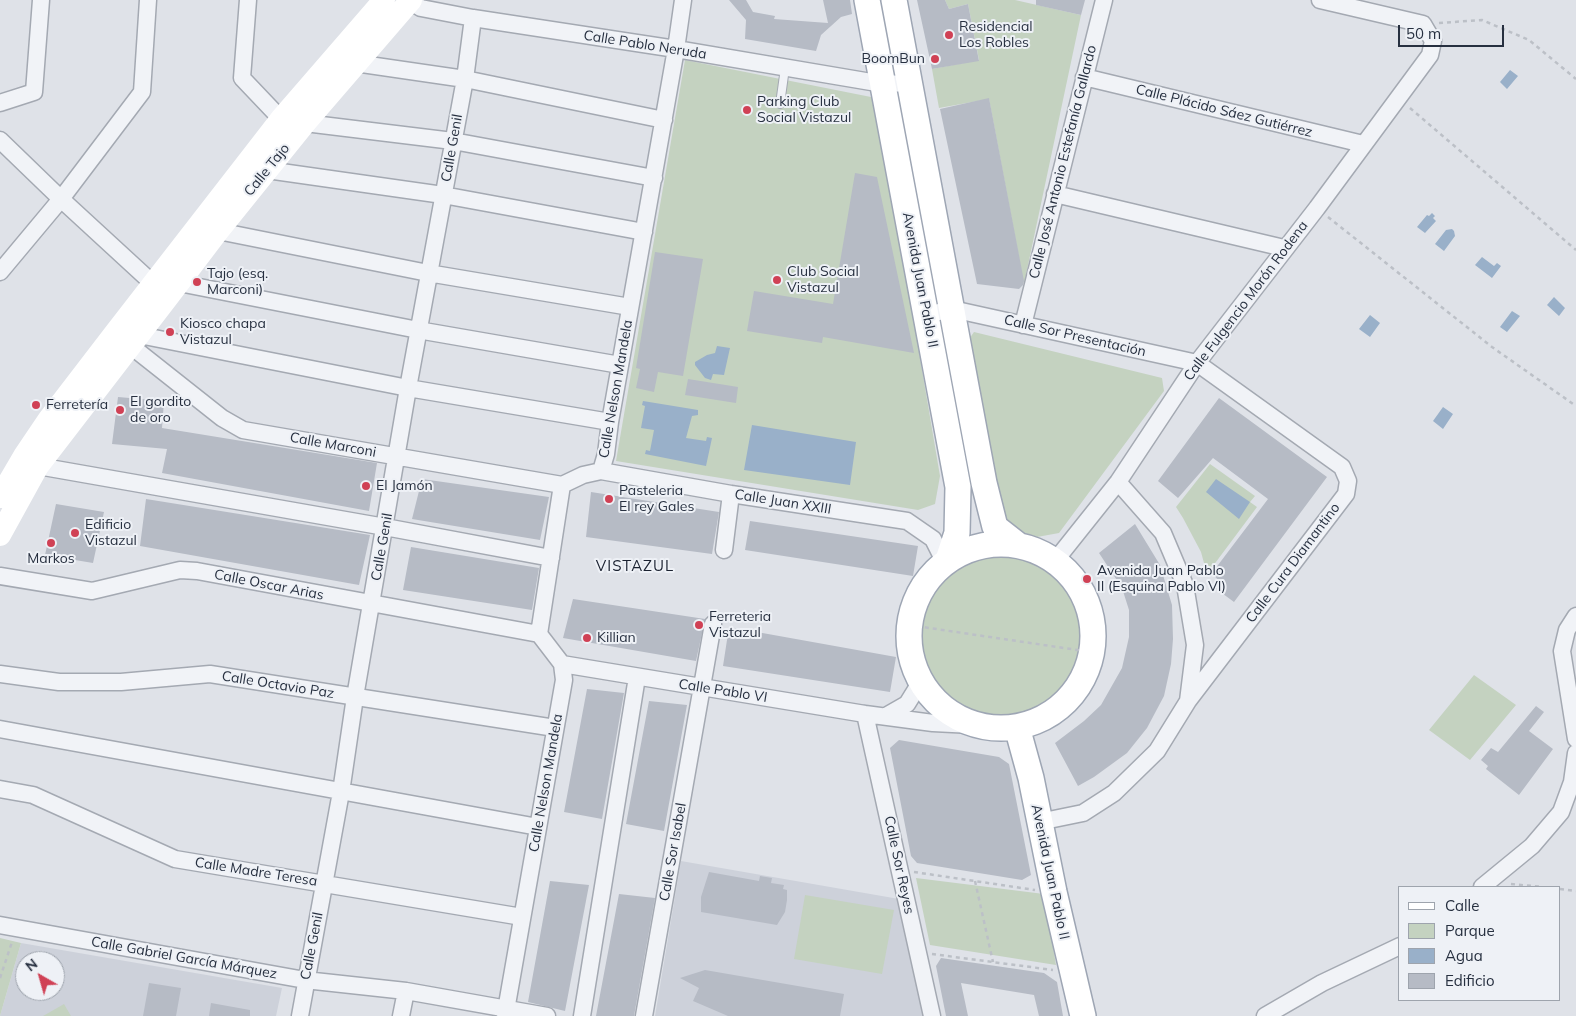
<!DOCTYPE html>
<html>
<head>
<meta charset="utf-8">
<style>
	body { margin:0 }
	#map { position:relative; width:1576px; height:1016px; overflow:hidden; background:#dfe2e8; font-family:Mulish,sans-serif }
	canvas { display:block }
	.legend { position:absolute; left:1398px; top:886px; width:162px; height:115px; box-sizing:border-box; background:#eef1f6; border:1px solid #9ea4ad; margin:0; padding:6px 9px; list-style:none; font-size:15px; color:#273040 }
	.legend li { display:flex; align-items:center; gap:10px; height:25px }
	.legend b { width:25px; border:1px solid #9ea4ad }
	.north { position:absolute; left:15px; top:951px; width:50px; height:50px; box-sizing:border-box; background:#eef1f6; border:1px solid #9ea4ad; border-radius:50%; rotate:322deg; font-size:14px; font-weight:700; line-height:20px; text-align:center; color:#273040 }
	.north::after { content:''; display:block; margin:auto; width:18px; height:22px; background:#d04155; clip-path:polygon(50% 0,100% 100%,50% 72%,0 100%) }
	.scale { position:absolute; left:1398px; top:25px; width:106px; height:22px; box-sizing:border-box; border:2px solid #273040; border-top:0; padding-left:6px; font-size:15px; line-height:18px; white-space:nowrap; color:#273040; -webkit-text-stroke:4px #eef1f6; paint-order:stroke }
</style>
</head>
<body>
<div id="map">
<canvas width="1576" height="1016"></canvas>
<ul class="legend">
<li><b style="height:6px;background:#fff"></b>Calle</li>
<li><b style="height:14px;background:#c4d2c0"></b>Parque</li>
<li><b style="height:14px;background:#99b0c9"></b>Agua</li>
<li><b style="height:14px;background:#b6bbc5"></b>Edificio</li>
</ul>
<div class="north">N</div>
<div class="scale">50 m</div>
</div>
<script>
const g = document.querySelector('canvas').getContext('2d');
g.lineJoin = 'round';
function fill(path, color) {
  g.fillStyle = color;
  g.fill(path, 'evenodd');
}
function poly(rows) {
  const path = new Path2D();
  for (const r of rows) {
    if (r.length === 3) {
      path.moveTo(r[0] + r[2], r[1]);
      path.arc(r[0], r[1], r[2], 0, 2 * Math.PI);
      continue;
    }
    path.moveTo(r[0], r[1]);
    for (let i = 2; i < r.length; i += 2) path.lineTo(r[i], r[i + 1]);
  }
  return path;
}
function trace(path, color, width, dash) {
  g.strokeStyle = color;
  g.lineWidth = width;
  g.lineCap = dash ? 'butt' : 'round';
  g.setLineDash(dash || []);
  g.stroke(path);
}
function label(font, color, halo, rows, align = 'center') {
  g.font = font + ' Mulish,sans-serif';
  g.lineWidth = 4;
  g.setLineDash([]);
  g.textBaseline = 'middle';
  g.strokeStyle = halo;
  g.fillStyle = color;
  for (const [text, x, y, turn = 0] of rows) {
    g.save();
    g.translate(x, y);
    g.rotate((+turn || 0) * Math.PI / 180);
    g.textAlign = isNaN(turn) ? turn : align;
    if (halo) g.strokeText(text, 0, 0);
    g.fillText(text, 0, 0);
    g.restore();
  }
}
fill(poly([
	[681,861,899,899,925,1016,655,1016],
	[21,943,282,988,276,1016,0,1016],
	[25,961,55,961,55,991,25,991]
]), '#cdd1da');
fill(poly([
	[945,0,1015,0,1081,15,1024,284,989,99,939,108,932,69,979,60,968,4,949,9],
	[685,60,876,98,940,476,935,504,918,510,616,461],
	[974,332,1162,378,1164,391,1059,533,1037,537,1015,530,1004,518,967,342],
	[1210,464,1255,496,1250,502,1257,507,1207,574,1201,552,1183,518,1176,507],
	[1002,636,91],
	[1474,675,1516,705,1470,760,1429,730],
	[916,878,1044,894,1056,965,930,945],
	[805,895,894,910,882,974,794,959],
	[0,938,21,943,0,1016],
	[64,1004,71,1016,43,1016]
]), '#c4d2c0');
fill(poly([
	[1510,70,1518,76,1507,89,1500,82],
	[1432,213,1435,216,1433,218,1436,221,1425,233,1417,227,1427,215,1429,216],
	[1452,229,1454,231,1455,236,1444,251,1435,244,1446,230],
	[1482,257,1494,266,1497,263,1501,266,1492,278,1475,265],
	[1554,297,1565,308,1559,316,1547,305],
	[1512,311,1520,316,1507,332,1500,327],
	[1370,315,1380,323,1370,337,1359,329],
	[717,346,730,348,724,375,713,374,711,380,705,378,695,365,695,362,707,355,715,353],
	[643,401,698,410,698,415,692,416,686,438,706,441,707,437,712,438,706,466,645,454,646,450,650,451,654,430,641,428,645,406,642,405],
	[1443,407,1453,414,1443,429,1433,421],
	[752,425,856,442,850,485,744,470],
	[1216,479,1250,502,1239,519,1206,492]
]), '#99b0c9');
fill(poly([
	[729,0,746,0,753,12,775,16,774,19,828,23,823,0,850,0,852,14,841,17,821,35,816,51,745,39,746,20],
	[917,0,945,0,949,9,968,4,979,61,932,69],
	[1036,0,1085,0,1081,15,1036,5],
	[989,98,1024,281,1023,285,1019,289,977,284,940,109],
	[855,173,877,177,914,353,823,337,822,343,747,331,754,291,833,304],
	[655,252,703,259,683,376,658,372,654,392,636,388,640,369,636,368],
	[688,379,738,387,736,403,685,395],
	[118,397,164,401,162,428,377,463,369,511,162,473,167,449,112,444],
	[1219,398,1327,477,1234,602,1215,588,1218,580,1212,573,1268,499,1213,458,1178,498,1158,481],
	[422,479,549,497,540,540,412,519],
	[591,492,719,512,712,554,586,537],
	[146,499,370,535,359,585,140,546],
	[56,504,104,512,93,563,45,555],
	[750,521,918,546,913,576,745,550],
	[1135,524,1160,565,1172,605,1173,639,1171,664,1164,696,1147,728,1127,753,1094,777,1078,786,1055,743,1084,721,1101,705,1122,668,1129,637,1129,610,1122,588,1099,553],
	[411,547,539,568,532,610,403,590],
	[573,599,705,619,696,661,563,638],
	[729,627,896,657,890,692,723,666],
	[587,689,624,693,602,819,564,812],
	[649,701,687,705,664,831,626,824],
	[1536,706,1544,712,1529,731,1553,749,1519,795,1486,769,1488,766,1481,760,1491,748,1498,752],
	[899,740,999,757,1009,764,1031,875,1022,880,917,863,911,856,890,748],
	[709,872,759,881,760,876,772,878,771,883,784,885,783,889,787,890,787,900,785,912,777,925,701,912,701,897],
	[550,881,589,885,565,1011,528,1002],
	[619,894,655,898,634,1016,596,1016],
	[941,958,1044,973,1057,982,1063,1016,1039,1016,1034,995,961,983,968,1016,946,1016,936,966],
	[705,970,844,994,840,1016,728,1016,693,1001,699,988,680,978],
	[149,983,181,988,176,1016,143,1016],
	[211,1003,250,1010,250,1016,209,1016]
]), '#b6bbc5');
const lane = poly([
	[780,104,785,68]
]);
const street = poly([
	[148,0,142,92,61,199,161,291],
	[248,0,242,78,281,119],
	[409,1,421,8,473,18,676,49,883,84,910,83],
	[355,63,465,79,664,120],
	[1084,77,1363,144],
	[0,103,34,92,41,0],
	[305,123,453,141,654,178],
	[0,140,61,199,0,272],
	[267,170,443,195,644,232],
	[1055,194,1284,248],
	[218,231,428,273,630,307],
	[179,283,418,330,620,365],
	[926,315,952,309,1197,363,1342,467,1348,481,1346,494,1188,701],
	[1023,325,1104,0],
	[139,335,408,388,610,422],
	[131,346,222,418,243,430,562,485],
	[38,466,385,527,551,558],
	[601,471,606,454,610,422,676,49,683,0],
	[724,550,731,494],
	[1055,561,1118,482,1197,363,1317,208,1430,55,1433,41,1423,24,1320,0],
	[0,576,92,591,180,570,197,571,539,634],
	[1576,616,1567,630,1562,651,1576,739],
	[562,664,865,714,933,723,972,725],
	[0,674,59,682,121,682,210,674,555,728],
	[865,714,932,1016],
	[886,716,907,704,920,683],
	[0,729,538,827],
	[0,789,33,795,175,859,522,917],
	[1039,822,1083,813,1114,793,1157,751,1188,701,1195,645,1185,585,1163,533,1118,482],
	[1482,887,1532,846,1561,812,1572,782,1576,753],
	[0,925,305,980,406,991,547,1016],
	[300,1016,341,792,355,697,408,388,465,79,473,18],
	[401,1016,406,991],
	[505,1016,564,680,562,664,539,634,562,485,583,475,601,471,731,494,907,521,933,539,945,563],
	[582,1016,637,677],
	[644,1016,713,624],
	[1265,1016,1322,983,1400,946]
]);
const primary = poly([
	[867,0,958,487,957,533,948,560],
	[894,0,984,483,995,527,1018,545],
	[1001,636,92],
	[1017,727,1031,778,1054,892,1083,1016]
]);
trace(lane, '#a4a9b2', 10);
trace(street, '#a4a9b2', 19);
trace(primary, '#9ea6b4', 28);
trace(poly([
	[1439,23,1482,20,1529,40,1576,79],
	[1410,108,1576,250],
	[1328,217,1492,347,1576,406],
	[909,625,1091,652],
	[914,872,1035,890],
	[975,881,993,962],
	[1511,884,1543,887],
	[1560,889,1576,891],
	[932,954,1053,970],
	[0,978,12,942]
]), '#bcc0c7', 2.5, [4, 4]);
trace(lane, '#f1f3f7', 8);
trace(street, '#f1f3f7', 16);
trace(poly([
	[0,497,24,456,49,419,115,333,281,119,384,0],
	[0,535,38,466,168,297,218,231,305,123,411,0]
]), '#fff', 22);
trace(primary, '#fff', 25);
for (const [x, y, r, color] of [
	[949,35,5,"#d04155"],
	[935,59,5,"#d04155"],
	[747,110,5,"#d04155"],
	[777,280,5,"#d04155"],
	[197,282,5,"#d04155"],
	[170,332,5,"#d04155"],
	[36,405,5,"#d04155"],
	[120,410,5,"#d04155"],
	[366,486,5,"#d04155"],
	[609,499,5,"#d04155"],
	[75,533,5,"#d04155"],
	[51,543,5,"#d04155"],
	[1087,579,5,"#d04155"],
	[699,625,5,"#d04155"],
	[587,638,5,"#d04155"]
]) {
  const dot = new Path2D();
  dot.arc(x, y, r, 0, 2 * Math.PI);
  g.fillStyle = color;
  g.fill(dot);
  trace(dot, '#eef1f6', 2);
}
label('14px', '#273040', '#eef1f6', [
	["Residencial",959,27],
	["Los Robles",959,43],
	["BoomBun",925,59,"right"],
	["Parking Club",757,102],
	["Social Vistazul",757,118],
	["Club Social",787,272],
	["Vistazul",787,288],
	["Tajo (esq.",207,274],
	["Marconi)",207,290],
	["Kiosco chapa",180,324],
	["Vistazul",180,340],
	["El gordito",130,402],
	["de oro",130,418],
	["Ferretería",46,405],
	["El Jamón",376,486],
	["Pasteleria",619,491],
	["El rey Gales",619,507],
	["Edificio",85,525],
	["Vistazul",85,541],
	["Markos",51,559,"center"],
	["Avenida Juan Pablo",1097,571],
	["II (Esquina Pablo VI)",1097,587],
	["Ferreteria",709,617],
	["Vistazul",709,633],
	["Killian",597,638]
], 'left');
label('14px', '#273040', '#eef1f6', [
	["Calle Pablo Neruda",645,45,9],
	["Calle Plácido Sáez Gutiérrez",1224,111,14],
	["Calle Genil",452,148,-80],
	["Calle José Antonio Estefanía Gallardo",1063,162,-76],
	["Calle Tajo",267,170,-51],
	["Avenida Juan Pablo II",920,280,79],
	["Calle Fulgencio Morón Rodena",1246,301,-53],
	["Calle Sor Presentación",1075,336,13],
	["Calle Nelson Mandela",616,389,-80],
	["Calle Marconi",333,445,10],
	["Calle Juan XXIII",783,502,9],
	["Calle Genil",382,547,-80],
	["Calle Cura Diamantino",1293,563,-53],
	["Calle Oscar Arias",269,585,11],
	["Calle Octavio Paz",278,685,9],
	["Calle Pablo VI",723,691,9],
	["Calle Nelson Mandela",546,783,-80],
	["Calle Sor Isabel",673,852,-80],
	["Calle Sor Reyes",899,865,78],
	["Calle Madre Teresa",256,872,9],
	["Avenida Juan Pablo II",1050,872,78],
	["Calle Genil",312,946,-79],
	["Calle Gabriel García Márquez",184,958,10]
]);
g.letterSpacing = '1px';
label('15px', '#1a2130', '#eef1f6', [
	["VISTAZUL",635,566]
]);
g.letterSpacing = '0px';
</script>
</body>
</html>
